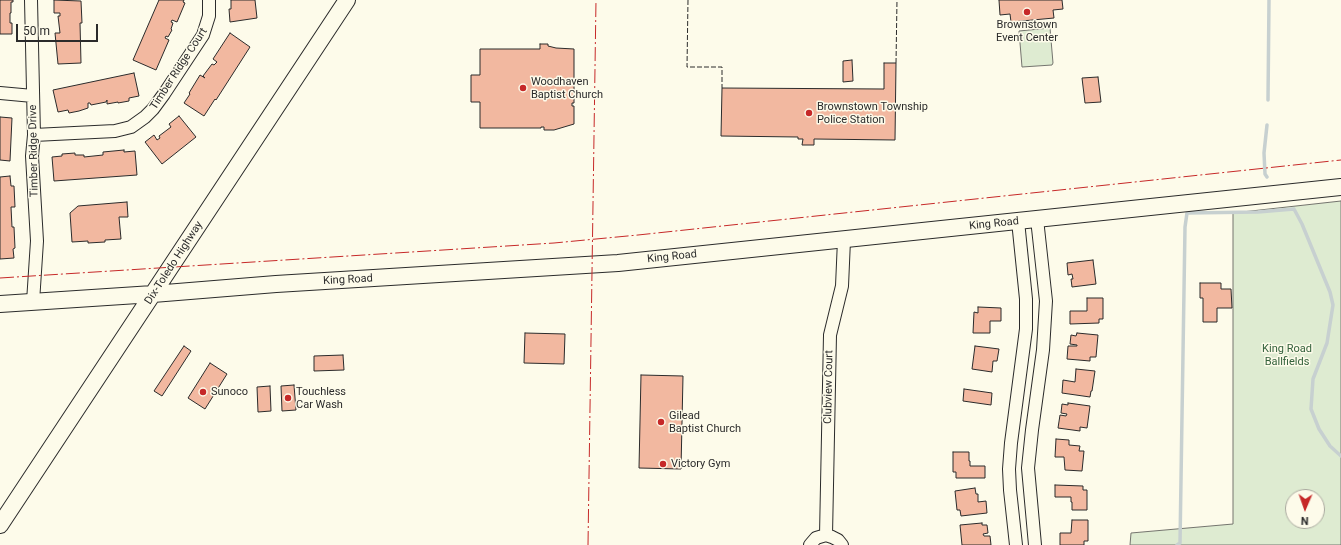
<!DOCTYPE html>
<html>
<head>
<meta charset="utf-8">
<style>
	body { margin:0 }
	#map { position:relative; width:1341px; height:545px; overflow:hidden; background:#fdfbea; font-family:Roboto,sans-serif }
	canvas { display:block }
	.north { position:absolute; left:1285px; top:489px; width:40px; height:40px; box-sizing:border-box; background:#fdfbea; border:1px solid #a9a89e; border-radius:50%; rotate:182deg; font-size:11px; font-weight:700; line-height:16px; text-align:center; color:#2b2b2b }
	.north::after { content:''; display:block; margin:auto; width:14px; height:18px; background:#c62828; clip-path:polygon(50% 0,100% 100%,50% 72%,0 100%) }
	.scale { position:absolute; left:16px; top:24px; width:82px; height:18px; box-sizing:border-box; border:2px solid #2b2b2b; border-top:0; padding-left:5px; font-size:12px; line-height:14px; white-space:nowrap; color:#2b2b2b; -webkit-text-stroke:3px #fdfbea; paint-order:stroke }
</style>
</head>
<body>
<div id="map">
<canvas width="1341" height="545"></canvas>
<div class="north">N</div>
<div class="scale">50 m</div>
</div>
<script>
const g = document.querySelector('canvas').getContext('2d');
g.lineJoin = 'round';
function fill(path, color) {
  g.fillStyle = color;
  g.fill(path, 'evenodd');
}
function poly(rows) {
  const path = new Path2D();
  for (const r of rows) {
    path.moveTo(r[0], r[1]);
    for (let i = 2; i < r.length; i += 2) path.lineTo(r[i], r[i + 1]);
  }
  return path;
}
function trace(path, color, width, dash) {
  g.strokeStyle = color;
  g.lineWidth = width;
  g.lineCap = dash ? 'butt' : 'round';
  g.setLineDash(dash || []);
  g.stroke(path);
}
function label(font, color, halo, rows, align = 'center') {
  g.font = font + ' Roboto,sans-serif';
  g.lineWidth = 3;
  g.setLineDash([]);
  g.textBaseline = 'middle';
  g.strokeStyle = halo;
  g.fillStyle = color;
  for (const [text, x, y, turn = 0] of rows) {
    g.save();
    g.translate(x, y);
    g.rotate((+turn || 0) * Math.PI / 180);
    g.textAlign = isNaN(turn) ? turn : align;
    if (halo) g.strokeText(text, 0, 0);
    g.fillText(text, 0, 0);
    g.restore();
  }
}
const green = poly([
	[1050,28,1053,63,1052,65,1022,67,1019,31,1050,28],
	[1341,201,1341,545,1130,545,1131,533,1233,524,1233,213,1341,201],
	[1293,497,1317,497,1317,521,1293,521,1293,497]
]);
fill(green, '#deebd1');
trace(green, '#74746e', 1);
trace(poly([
	[1268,100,1269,0],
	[1267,177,1265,174,1264,153,1267,125],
	[1177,545,1180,543,1185,227,1187,213,1258,212,1294,209,1302,224,1330,292,1333,305,1327,343,1313,379,1311,409,1319,429,1330,446,1341,456]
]), '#c7d0d0', 3.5);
const building = poly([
	[0,0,13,0,13,2,11,2,11,13,10,13,10,23,12,23,12,34,0,34,0,0],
	[54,0,81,1,82,23,80,23,81,63,58,64,55,33,60,33,58,16,60,16,60,13,54,13,54,0],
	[159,0,184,0,183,2,185,3,177,22,172,20,171,22,173,23,171,29,172,30,168,37,166,36,165,38,169,40,156,70,133,60,159,0],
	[231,0,255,0,257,18,230,22,229,9,231,9,231,0],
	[999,0,1062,0,1063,9,1053,10,1054,18,1011,22,1010,14,1000,15,999,0],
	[230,33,250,47,216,100,215,99,204,116,184,103,190,94,189,93,200,75,205,78,203,76,212,64,214,65,217,62,213,59,230,33],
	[540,44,548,44,548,46,556,48,574,49,574,103,572,103,572,106,574,106,574,124,554,130,544,130,544,127,541,127,541,128,480,128,480,102,471,102,471,75,480,75,480,49,540,49,540,44],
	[852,60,853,81,843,82,843,61,852,60],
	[884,63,896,63,895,140,814,139,814,145,802,145,803,139,798,139,798,137,721,136,722,88,884,89,884,63],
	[134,73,139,96,129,98,129,101,118,103,118,102,107,104,107,100,106,102,91,105,90,103,88,103,88,108,79,111,69,113,68,110,58,112,53,90,134,73],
	[1098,77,1101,102,1085,103,1082,78,1098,77],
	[179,116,196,137,162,164,145,142,154,135,157,140,160,138,159,136,171,127,169,124,179,116],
	[0,117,12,118,10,161,0,160,0,117],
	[124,150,124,152,135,151,137,175,54,181,52,157,62,156,62,154,75,153,75,155,84,155,84,157,103,155,103,152,124,150],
	[10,176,11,186,14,186,15,207,11,207,12,227,14,227,15,248,13,249,14,258,0,259,0,177,10,176],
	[127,202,128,217,119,217,121,239,105,240,105,242,88,243,88,241,72,242,70,213,78,206,127,202],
	[1093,260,1096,284,1072,287,1071,279,1073,279,1072,274,1068,275,1067,263,1093,260],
	[1200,283,1221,283,1221,289,1231,289,1232,308,1217,308,1217,322,1203,322,1203,298,1200,298,1200,283],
	[1087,298,1103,298,1103,319,1099,319,1099,323,1070,324,1070,311,1087,311,1087,298],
	[978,307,1001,308,1001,321,990,321,990,333,973,333,974,312,978,313,978,307],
	[525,333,565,334,564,364,524,363,525,333],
	[1077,333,1098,335,1096,357,1090,357,1090,361,1067,359,1068,346,1077,346,1077,345,1070,344,1071,335,1076,336,1077,333],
	[184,346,191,351,162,396,154,391,184,346],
	[975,346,999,349,997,361,993,361,992,372,972,369,975,346],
	[343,355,344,370,314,371,314,356,343,355],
	[210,363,227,374,205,409,188,398,210,363],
	[1076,369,1095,371,1092,391,1091,391,1090,397,1062,393,1063,380,1075,382,1076,369],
	[641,375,683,376,681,469,639,468,641,375],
	[294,385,296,410,282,411,281,386,294,385],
	[270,386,271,411,258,412,257,387,270,386],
	[964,389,992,393,991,405,963,401,964,389],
	[1068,403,1090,406,1087,428,1080,427,1080,431,1058,428,1060,415,1066,416,1067,414,1061,413,1062,404,1068,405,1068,403],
	[1056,439,1069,440,1069,445,1080,446,1079,451,1084,451,1082,471,1065,470,1064,457,1055,457,1056,439],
	[953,452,969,452,969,461,970,461,970,466,985,466,985,478,956,478,956,472,953,472,953,452],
	[1055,485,1083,486,1083,490,1087,490,1087,510,1072,510,1072,502,1071,502,1071,497,1055,497,1055,485],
	[975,488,976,494,978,494,978,502,986,501,987,513,961,516,960,510,957,510,955,491,975,488],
	[1072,520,1088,520,1088,541,1084,541,1084,545,1060,545,1060,533,1071,533,1072,520],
	[982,523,982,525,987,525,988,533,983,534,984,536,990,536,991,545,962,545,960,525,982,523]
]);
fill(building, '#f2b8a0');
trace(building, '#2b2b2b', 1);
const minor = poly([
	[31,0,34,135,32,156,37,241,33,302],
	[0,93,33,96],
	[34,135,115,131,131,127,145,117,153,109,164,94,203,35,209,16,209,0],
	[826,535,830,335,842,286,844,240],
	[810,545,816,538,826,535,832,537,838,540,842,545],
	[1016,545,1010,490,1009,469,1011,443,1026,329,1026,299,1018,221],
	[1035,545,1028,468,1032,430,1043,350,1046,301,1037,219]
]);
const major = poly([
	[0,304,153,294,276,284,618,263,1341,187],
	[0,525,347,0]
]);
trace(minor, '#2b2b2b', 14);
trace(major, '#2b2b2b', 18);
trace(minor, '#fdfbea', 12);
trace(major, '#fdfbea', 16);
trace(poly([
	[688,0,687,67,722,67,722,88],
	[896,63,897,0]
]), '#2b2b2b', 1, [5, 2]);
trace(poly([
	[0,278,554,243,638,235,1341,160],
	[588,545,596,0]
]), '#c62828', 1, [14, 3, 2, 3]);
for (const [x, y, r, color] of [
	[1027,12,4,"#c62828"],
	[523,88,4,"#c62828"],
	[809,113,4,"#c62828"],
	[203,392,4,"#c62828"],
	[288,398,4,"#c62828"],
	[661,422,4,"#c62828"],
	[663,464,4,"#c62828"]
]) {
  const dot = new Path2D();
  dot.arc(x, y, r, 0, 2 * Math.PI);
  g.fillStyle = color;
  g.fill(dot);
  trace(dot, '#fdfbea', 1.5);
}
label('11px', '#2b2b2b', '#fdfbea', [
	["Brownstown",1027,25,"center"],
	["Event Center",1027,38,"center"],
	["Woodhaven",531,82],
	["Baptist Church",531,95],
	["Brownstown Township",817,107],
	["Police Station",817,120],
	["Sunoco",211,392],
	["Touchless",296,392],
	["Car Wash",296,405],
	["Gilead",669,416],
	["Baptist Church",669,429],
	["Victory Gym",671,464]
], 'left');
label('11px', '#2b2b2b', '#fdfbea', [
	["Timber Ridge Court",179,69,-57],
	["Timber Ridge Drive",34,151,-91],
	["King Road",994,224,-6],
	["King Road",672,257,-6],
	["Dix-Toledo Highway",174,263,-57],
	["King Road",348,280,-3],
	["Clubview Court",829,387,-89]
]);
label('11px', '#34623c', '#fdfbea', [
	["King Road",1287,349],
	["Ballfields",1287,362]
]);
</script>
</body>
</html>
